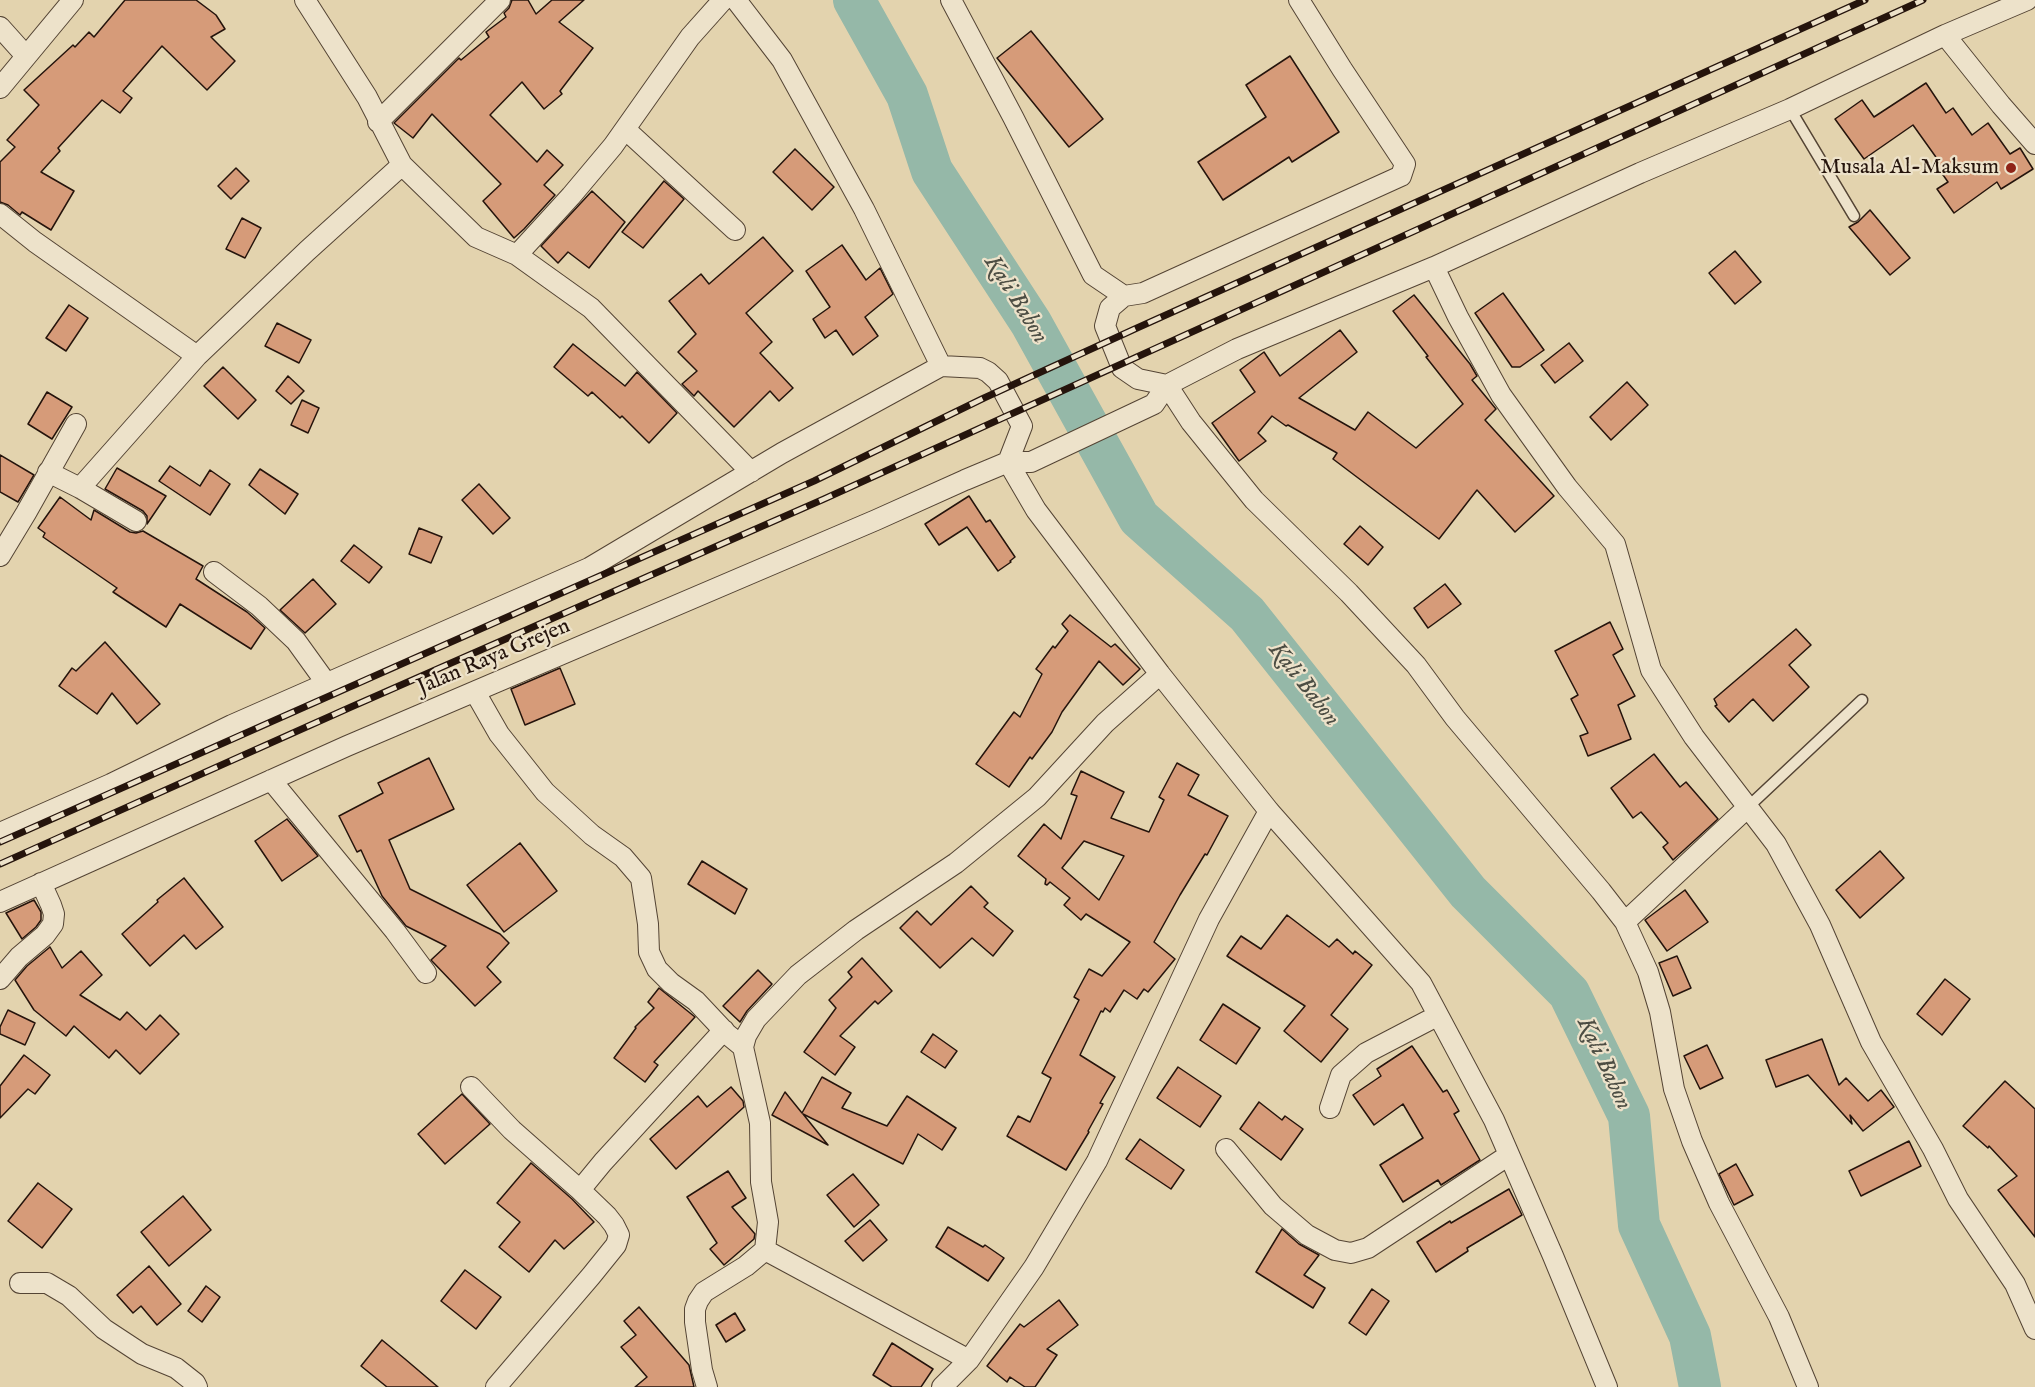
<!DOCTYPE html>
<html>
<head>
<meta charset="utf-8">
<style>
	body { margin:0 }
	canvas { display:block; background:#e3d3ae }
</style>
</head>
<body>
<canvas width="2035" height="1387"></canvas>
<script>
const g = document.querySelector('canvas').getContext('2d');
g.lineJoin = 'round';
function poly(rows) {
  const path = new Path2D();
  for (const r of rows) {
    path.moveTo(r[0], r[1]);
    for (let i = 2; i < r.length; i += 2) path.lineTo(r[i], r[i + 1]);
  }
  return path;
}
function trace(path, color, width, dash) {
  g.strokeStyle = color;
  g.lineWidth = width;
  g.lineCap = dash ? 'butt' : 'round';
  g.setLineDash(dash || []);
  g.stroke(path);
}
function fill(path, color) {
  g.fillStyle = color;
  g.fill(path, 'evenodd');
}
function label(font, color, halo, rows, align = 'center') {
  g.font = font + ' "IM FELL English",serif';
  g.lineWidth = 4.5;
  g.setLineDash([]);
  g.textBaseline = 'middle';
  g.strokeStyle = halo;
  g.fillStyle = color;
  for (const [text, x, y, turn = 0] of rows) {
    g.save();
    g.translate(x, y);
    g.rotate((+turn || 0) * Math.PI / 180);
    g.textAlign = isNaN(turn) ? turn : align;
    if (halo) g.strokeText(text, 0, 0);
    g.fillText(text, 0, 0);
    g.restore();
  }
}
trace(poly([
	[854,0,907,95,932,171,1031,323,1139,518,1247,614,1468,892,1569,993,1629,1116,1639,1225,1690,1336,1700,1387]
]), '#95b8a8', 42);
const building = poly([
	[125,0,196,0,216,15,225,29,211,37,235,61,207,90,162,46,123,91,132,98,120,113,102,100,58,148,60,151,41,172,74,191,51,230,22,212,20,215,8,205,0,202,0,162,15,147,7,140,39,105,24,90,73,45,75,47,89,32,94,37,125,0],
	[512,0,528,0,536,14,552,0,584,0,559,22,593,48,560,91,562,94,544,109,522,82,490,115,537,162,547,150,563,165,544,185,555,195,524,229,514,238,483,201,501,184,432,114,413,138,394,123,459,58,461,60,489,37,486,32,506,17,504,13,509,8,512,0],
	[1031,31,1103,119,1069,147,997,58,1031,31],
	[1290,56,1339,132,1292,162,1289,157,1223,200,1198,162,1266,117,1246,85,1290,56],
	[1926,83,1946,113,1953,108,1972,135,1988,123,2010,154,2020,148,2033,169,2001,189,1997,182,1954,213,1937,189,1948,182,1934,162,1938,160,1913,125,1864,159,1835,119,1862,100,1874,117,1926,83],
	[795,149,834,187,812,210,773,172,795,149],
	[236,168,249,181,231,199,218,186,236,168],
	[664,181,684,199,643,248,622,232,664,181],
	[592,191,625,222,589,268,568,252,558,263,541,246,592,191],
	[1870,210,1910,258,1890,275,1849,227,1858,222,1870,210],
	[242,218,261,228,245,258,226,249,242,218],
	[763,237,793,271,746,313,772,342,760,353,793,388,779,401,770,391,734,427,698,391,694,396,682,384,697,371,678,352,696,334,669,301,701,274,709,284,763,237],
	[842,245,866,280,880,268,893,294,865,317,878,336,853,355,836,330,825,338,813,319,830,307,806,271,842,245],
	[1735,251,1761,282,1735,304,1709,273,1735,251],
	[1503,293,1544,350,1520,367,1512,367,1475,313,1503,293],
	[1414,295,1470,364,1477,376,1472,380,1496,409,1485,420,1554,496,1515,532,1477,490,1439,539,1333,459,1337,453,1288,425,1286,426,1272,416,1258,433,1266,441,1239,461,1212,423,1255,392,1240,370,1264,352,1280,376,1340,330,1357,352,1299,398,1355,430,1368,412,1416,448,1463,404,1426,357,1428,356,1393,311,1414,295],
	[69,305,88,318,66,351,46,338,69,305],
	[277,323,311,340,299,363,265,346,277,323],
	[1569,343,1583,361,1555,383,1541,365,1569,343],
	[573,344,625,386,637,372,677,413,649,443,622,416,620,418,592,392,588,396,554,367,573,344],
	[223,367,256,400,238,419,204,386,223,367],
	[288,376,304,391,291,404,276,391,288,376],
	[1627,382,1648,405,1611,440,1590,417,1627,382],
	[47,392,72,407,52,439,28,424,47,392],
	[302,400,319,408,308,433,291,425,302,400],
	[0,455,34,475,18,502,0,492,0,455],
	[170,466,200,486,210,470,230,484,210,515,159,481,170,466],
	[117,468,166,496,147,524,147,516,143,511,105,489,117,468],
	[260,469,298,494,285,514,249,485,260,469],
	[479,484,510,518,493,534,462,500,479,484],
	[969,496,986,522,990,520,1015,557,1010,561,1011,562,998,571,967,527,939,545,925,524,969,496],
	[60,497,91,520,94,510,130,532,136,533,143,531,203,566,196,579,247,612,265,628,251,649,180,604,166,627,113,592,117,588,43,537,45,533,38,528,60,497],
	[1360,526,1383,547,1368,565,1344,544,1360,526],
	[419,528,442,537,431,563,409,554,419,528],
	[354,545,382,567,369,583,341,561,354,545],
	[313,579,336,604,305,633,280,610,313,579],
	[1445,584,1461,604,1428,628,1414,608,1445,584],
	[1070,615,1111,647,1115,644,1140,669,1123,685,1099,661,1062,712,1052,732,1032,759,1030,757,1009,787,976,764,1014,712,1020,717,1042,674,1036,669,1053,646,1055,648,1068,631,1062,624,1070,615],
	[1610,622,1623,649,1613,655,1635,696,1618,705,1631,739,1588,756,1580,736,1588,733,1571,699,1578,695,1555,651,1610,622],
	[1796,629,1811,645,1789,665,1809,687,1773,721,1753,699,1729,722,1715,706,1717,705,1714,699,1796,629],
	[105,642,160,704,137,724,112,693,97,714,59,686,72,668,76,671,105,642],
	[560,668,575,704,525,725,511,689,560,668],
	[1654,754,1680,787,1686,782,1718,819,1673,860,1663,847,1668,843,1641,812,1633,818,1611,788,1654,754],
	[429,758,454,809,389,840,410,889,500,934,509,943,487,967,501,982,475,1006,431,960,446,946,406,926,382,896,361,850,357,852,339,816,383,793,378,783,429,758],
	[1177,763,1199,775,1188,795,1228,816,1207,855,1205,854,1180,895,1154,942,1175,959,1148,992,1144,989,1137,999,1124,990,1110,1012,1105,1008,1103,1012,1101,1011,1080,1055,1115,1077,1100,1103,1103,1104,1088,1131,1089,1132,1066,1170,1007,1136,1018,1116,1030,1122,1051,1078,1042,1073,1079,1000,1074,997,1089,969,1102,976,1130,942,1086,914,1081,920,1064,905,1070,898,1050,882,1047,885,1045,884,1046,879,1018,856,1044,824,1061,839,1077,796,1071,794,1081,771,1124,792,1111,818,1149,832,1164,800,1159,797,1177,763],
	[1084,841,1124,856,1099,900,1062,868,1084,841],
	[287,819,318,856,282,881,255,841,287,819],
	[520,843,557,891,504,932,467,885,520,843],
	[1880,851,1904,878,1860,918,1836,890,1880,851],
	[702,861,747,889,735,914,688,884,702,861],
	[184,878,223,927,196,949,184,935,150,966,122,934,158,902,157,900,184,878],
	[971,886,988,903,984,907,1013,931,993,956,972,938,940,968,900,928,917,911,931,925,971,886],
	[1685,890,1708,922,1667,951,1645,920,1685,890],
	[34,900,41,912,41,920,36,927,22,939,6,913,34,900],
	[1287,915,1329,947,1337,939,1353,954,1355,951,1372,965,1331,1015,1348,1029,1321,1062,1284,1031,1305,1006,1227,956,1241,936,1261,949,1287,915],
	[50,947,62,968,81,951,102,975,80,995,120,1020,127,1012,146,1030,160,1015,179,1034,140,1074,116,1050,109,1058,74,1026,66,1036,34,1010,15,980,27,966,50,947],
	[1677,956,1691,988,1673,996,1659,963,1677,956],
	[862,958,892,991,878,1004,875,1001,840,1036,855,1047,835,1075,804,1052,836,1008,829,1000,852,977,848,972,862,958],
	[758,970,772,984,747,1011,740,1022,723,1006,758,970],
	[1945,979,1970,999,1942,1035,1917,1014,1945,979],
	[659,988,695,1017,654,1062,658,1065,645,1082,614,1058,636,1028,635,1027,654,1008,648,1002,659,988],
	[1223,1004,1260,1028,1236,1064,1200,1040,1223,1004],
	[8,1010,35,1023,25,1045,0,1034,0,1027,8,1010],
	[933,1034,957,1051,945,1068,921,1052,933,1034],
	[1822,1039,1839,1085,1846,1078,1868,1101,1881,1090,1894,1107,1863,1131,1850,1115,1852,1124,1808,1075,1776,1087,1766,1060,1822,1039],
	[1707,1045,1723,1078,1700,1089,1684,1056,1707,1045],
	[1412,1046,1443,1092,1447,1090,1459,1111,1454,1114,1480,1160,1441,1185,1438,1180,1403,1202,1380,1165,1423,1138,1403,1104,1374,1125,1353,1095,1381,1076,1377,1069,1412,1046],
	[24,1055,50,1075,35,1094,28,1089,0,1118,0,1086,24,1055],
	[1178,1067,1221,1096,1200,1127,1157,1098,1178,1067],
	[822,1077,851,1093,842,1108,887,1126,907,1096,956,1128,942,1150,918,1134,903,1164,803,1114,828,1145,772,1115,785,1092,802,1113,822,1077],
	[2005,1081,2035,1109,2035,1237,1998,1190,2017,1176,1989,1146,1988,1148,1963,1126,2005,1081],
	[731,1087,743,1101,744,1107,676,1169,650,1139,698,1096,707,1107,731,1087],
	[462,1094,490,1124,445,1164,418,1134,462,1094],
	[1259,1102,1282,1120,1285,1116,1303,1129,1281,1160,1240,1129,1259,1102],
	[1140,1139,1184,1170,1171,1189,1126,1159,1140,1139],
	[1909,1141,1921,1166,1861,1196,1849,1171,1909,1141],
	[531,1163,572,1199,594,1222,564,1249,555,1240,529,1272,499,1247,520,1222,497,1203,531,1163],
	[1736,1164,1753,1195,1734,1205,1719,1174,1736,1164],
	[728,1171,746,1198,732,1207,755,1234,754,1239,724,1265,710,1249,717,1243,687,1197,728,1171],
	[853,1174,879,1205,854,1227,827,1195,853,1174],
	[38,1183,72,1209,42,1248,8,1221,38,1183],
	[1509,1189,1522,1215,1467,1248,1468,1251,1436,1272,1417,1242,1450,1221,1451,1223,1509,1189],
	[183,1196,211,1230,169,1266,141,1232,183,1196],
	[870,1220,887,1240,863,1261,845,1241,870,1220],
	[948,1227,983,1247,985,1245,1004,1258,988,1281,936,1247,948,1227],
	[1282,1229,1299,1244,1319,1255,1304,1275,1325,1288,1313,1308,1256,1272,1282,1229],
	[149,1266,181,1304,157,1325,141,1306,133,1313,117,1295,149,1266],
	[465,1270,501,1297,476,1329,441,1301,465,1270],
	[206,1286,220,1297,202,1322,188,1311,206,1286],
	[1372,1289,1389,1301,1366,1335,1349,1323,1372,1289],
	[1059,1300,1078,1325,1047,1349,1057,1355,1035,1387,1025,1387,1010,1377,1007,1382,987,1366,1020,1324,1024,1327,1059,1300],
	[639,1307,689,1365,694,1387,635,1387,647,1377,621,1347,636,1335,624,1321,639,1307],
	[735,1313,745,1330,726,1342,716,1325,735,1313],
	[382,1340,405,1359,438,1387,387,1387,361,1366,382,1340],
	[892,1343,933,1369,921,1387,892,1387,873,1375,892,1343]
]);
fill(building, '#d69b79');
trace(building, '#25140c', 1.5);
const lane = poly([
	[1790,109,1854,216],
	[1748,807,1862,700]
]);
const street = poly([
	[305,0,367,97,402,165,476,237,517,255,591,308,751,472],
	[736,0,782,60,864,209,941,366],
	[951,0,1013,117,1093,275,1124,296],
	[1299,0,1342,69,1405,164,1401,176,1143,293,1124,296,1110,308,1105,326,1122,368,1138,379,1167,385,1191,422,1254,500,1349,593,1416,665,1455,718,1601,891,1625,922,1648,972,1660,1012,1674,1089,1692,1141,1719,1203,1779,1317,1808,1387],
	[0,27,26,56],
	[1945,35,2001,105,2035,144],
	[0,88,73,0],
	[378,122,500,0],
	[625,129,735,230],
	[0,214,35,242,197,356,307,251,402,165],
	[517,255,571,196,613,146,690,37,723,0],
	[1434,267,1458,317,1501,395,1567,487,1615,544,1651,670,1694,737,1776,844,1820,925,1871,1042,1933,1149,1958,1199,2015,1284,2035,1329],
	[1008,462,1036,510,1160,674,1214,742,1269,811,1421,983,1494,1120,1553,1256,1607,1387],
	[48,472,80,488,136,521],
	[80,488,197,356],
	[0,556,26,513,76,424],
	[214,572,259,606,296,641,327,684],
	[475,692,499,734,545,792,592,835,623,857,641,878,648,924,649,952,657,969,671,983,696,1001,727,1034,743,1047],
	[271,780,395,931,426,973],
	[0,833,111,784,232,725,589,568,782,453,941,366,980,368,988,372,998,381,1022,426,1008,462],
	[0,902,347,746,876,520,965,480,1008,462,1031,462,1154,404,1167,385,1237,349,1434,267,1640,173,1790,109,1945,35,2027,0],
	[1625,922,1748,807],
	[0,979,19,957,45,935,53,924,54,914,51,905,41,883],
	[471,1087,512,1130,580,1190,607,1216,614,1225,619,1235,616,1245,591,1276,496,1387],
	[1330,1108,1341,1075,1366,1053,1437,1016],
	[1226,1149,1273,1206,1307,1235,1335,1250,1351,1253,1368,1248,1509,1155],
	[580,1190,603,1162,724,1030],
	[765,1250,969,1360],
	[20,1283,47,1283,69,1296,104,1329,142,1354,176,1368,195,1383,197,1387],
	[707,1387,702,1370,695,1322,695,1309,698,1301,704,1292,746,1266,765,1250,768,1222,761,1182,760,1123,743,1047,746,1036,756,1019,798,975,856,930,956,863,1037,797,1105,723,1160,674],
	[942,1387,969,1360,1034,1267,1097,1161,1209,919,1269,811]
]);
trace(lane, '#544434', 13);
trace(street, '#544434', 22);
trace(lane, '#ede2ca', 10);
trace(street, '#ede2ca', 20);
const rail = poly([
	[0,842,814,481,984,398,1137,328,1865,0],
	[0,864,351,707,824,499,1923,0]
]);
trace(rail, '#25140c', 7);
trace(rail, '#ede2ca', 4.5, [14]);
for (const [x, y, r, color] of [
	[2011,168,6,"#8f2418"]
]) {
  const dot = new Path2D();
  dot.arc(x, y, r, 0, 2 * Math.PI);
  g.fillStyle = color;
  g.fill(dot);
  trace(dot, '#ede2ca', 2);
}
label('22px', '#25140c', '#ede2ca', [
	["Musala Al-Maksum",1999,168]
], 'right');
label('22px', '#25140c', '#ede2ca', [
	["Jalan Raya Grejen",494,658,-23]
]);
label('italic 24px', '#4c4d43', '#ede2ca', [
	["Kali Babon",1015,300,58],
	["Kali Babon",1303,685,52],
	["Kali Babon",1603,1064,65]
]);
</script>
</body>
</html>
